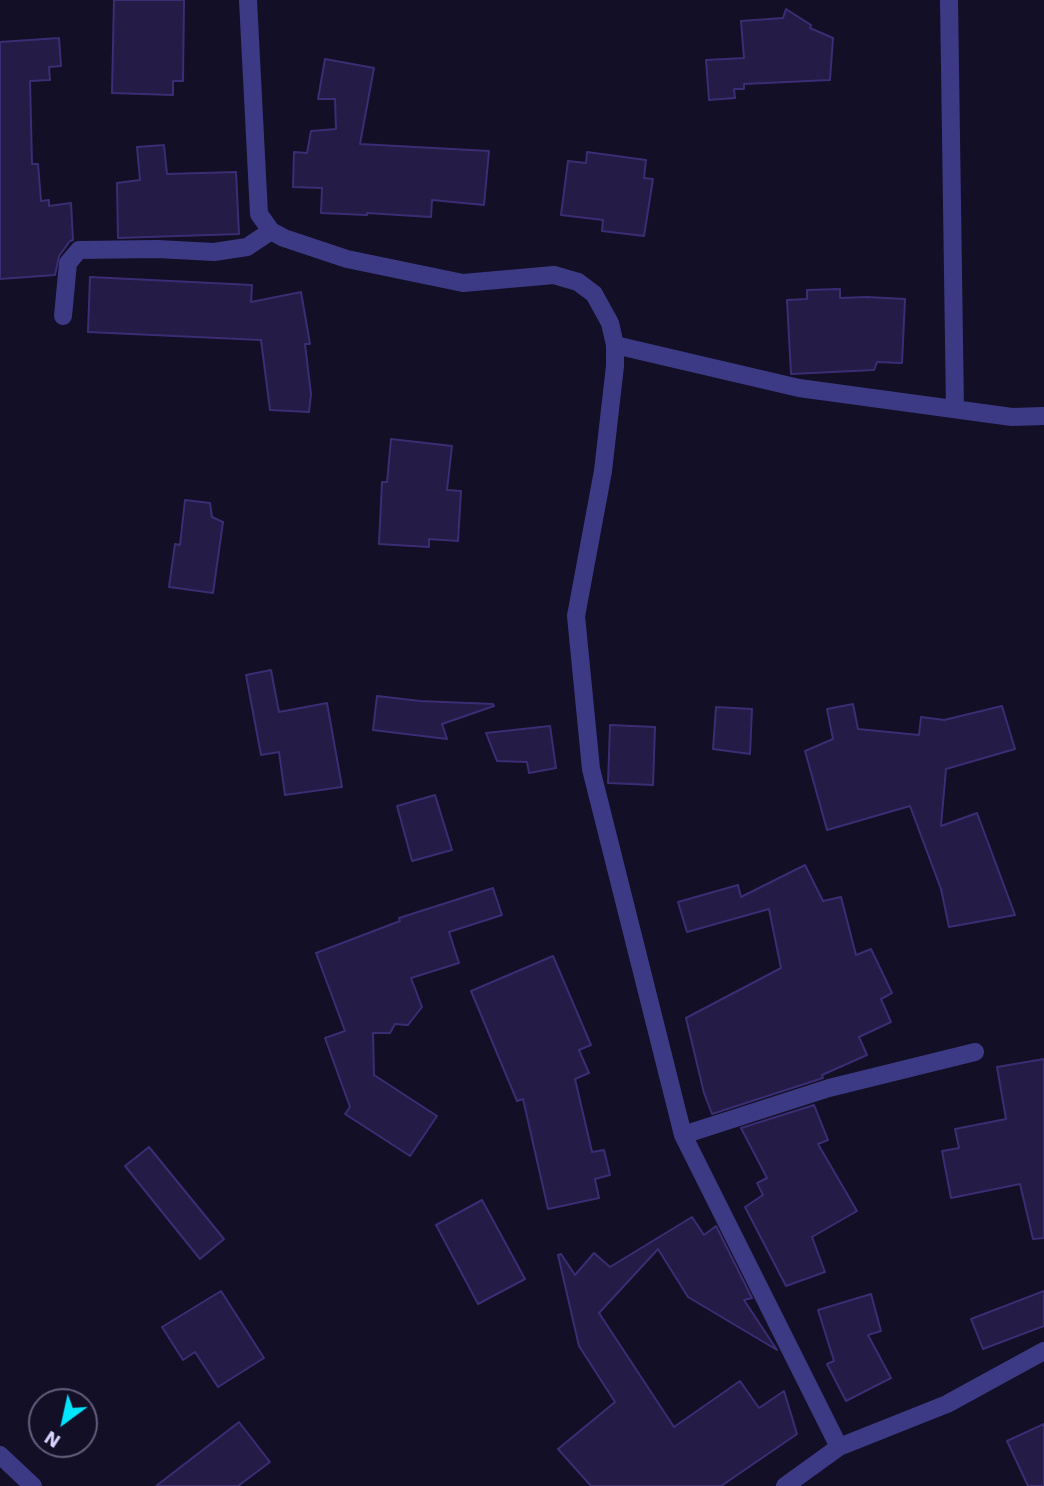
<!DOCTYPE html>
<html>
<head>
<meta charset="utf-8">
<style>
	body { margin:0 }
	#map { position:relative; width:1044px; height:1486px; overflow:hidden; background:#130f26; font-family:"Work Sans",sans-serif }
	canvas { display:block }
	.north { position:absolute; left:28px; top:1388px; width:70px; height:70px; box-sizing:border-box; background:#130f26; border:2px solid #625e7d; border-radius:50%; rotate:213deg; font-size:19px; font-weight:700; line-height:28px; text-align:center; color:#d9d4ff }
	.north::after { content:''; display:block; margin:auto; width:24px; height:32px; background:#00e5ff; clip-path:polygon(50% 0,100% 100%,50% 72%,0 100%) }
</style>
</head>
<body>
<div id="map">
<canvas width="1044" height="1486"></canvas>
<div class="north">N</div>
</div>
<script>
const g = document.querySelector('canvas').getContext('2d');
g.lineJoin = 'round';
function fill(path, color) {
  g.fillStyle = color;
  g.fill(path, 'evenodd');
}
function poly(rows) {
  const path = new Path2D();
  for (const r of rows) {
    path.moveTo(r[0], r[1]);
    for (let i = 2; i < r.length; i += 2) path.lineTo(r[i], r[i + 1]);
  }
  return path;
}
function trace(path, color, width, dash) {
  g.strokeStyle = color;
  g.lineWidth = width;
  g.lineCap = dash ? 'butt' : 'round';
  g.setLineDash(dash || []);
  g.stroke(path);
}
const building = poly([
	[114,0,184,0,183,81,173,81,173,95,112,93,114,0],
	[786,9,811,25,810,28,833,38,830,80,744,84,744,89,734,89,735,98,709,100,706,60,744,58,741,21,783,18,786,9],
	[59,38,61,66,49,67,50,80,30,81,32,164,38,164,41,201,49,200,49,206,71,203,73,240,70,241,59,256,55,275,0,279,0,42,59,38],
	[325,59,374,68,360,144,489,151,484,205,432,200,431,217,367,213,367,215,321,213,322,188,293,187,294,152,307,153,311,131,336,129,335,99,318,99,325,59],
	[164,145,167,174,236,172,239,234,118,238,117,183,140,180,137,147,164,145],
	[587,152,646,160,644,178,653,179,644,236,602,231,603,220,561,215,568,161,586,163,587,152],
	[90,277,252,285,251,302,301,292,310,344,305,344,311,394,309,412,270,410,261,340,88,332,90,277],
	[840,289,840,298,867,297,905,299,902,363,877,362,874,370,791,374,787,300,807,299,807,290,840,289],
	[391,439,452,446,447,490,461,491,458,541,429,539,429,547,379,544,382,482,387,482,391,439],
	[185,500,210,503,212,517,223,522,213,593,169,587,175,544,180,545,185,500],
	[271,670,279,712,327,703,342,787,285,795,279,752,261,755,246,675,271,670],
	[377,696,420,701,493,704,494,706,442,724,447,739,373,730,377,696],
	[853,704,858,729,919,735,921,717,944,720,1002,706,1015,749,946,769,941,826,977,813,1015,915,949,927,941,889,910,806,827,830,805,751,833,739,827,709,853,704],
	[716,707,752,709,750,754,713,749,716,707],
	[610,725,655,727,653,785,608,783,610,725],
	[550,726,556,768,529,773,527,762,497,761,486,733,550,726],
	[435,795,452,850,412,861,397,806,435,795],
	[805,865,823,901,841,897,856,955,871,949,892,993,881,999,891,1022,859,1037,867,1055,822,1075,823,1078,712,1114,704,1093,686,1018,781,968,769,909,687,932,678,902,738,885,741,897,805,865],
	[493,888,502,915,449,932,459,963,411,978,422,1007,408,1025,395,1024,390,1033,373,1033,374,1075,437,1116,410,1156,345,1114,350,1107,325,1038,345,1031,316,953,400,921,399,918,493,888],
	[553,956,591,1045,579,1050,589,1073,575,1079,592,1152,604,1150,610,1175,595,1179,599,1198,548,1209,523,1099,517,1101,471,991,553,956],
	[1044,1059,1044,1238,1033,1239,1020,1184,951,1198,942,1151,959,1148,955,1129,1006,1119,997,1067,1044,1059],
	[814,1105,828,1140,818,1144,857,1211,812,1237,825,1272,786,1286,745,1207,763,1195,757,1183,767,1178,741,1128,814,1105],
	[149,1147,224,1239,200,1259,125,1166,149,1147],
	[482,1200,525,1279,478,1304,436,1225,482,1200],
	[692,1217,704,1235,716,1226,752,1298,744,1300,777,1350,688,1297,658,1249,599,1313,674,1427,740,1381,759,1408,784,1391,797,1434,721,1486,591,1486,558,1449,615,1402,579,1346,558,1255,561,1254,575,1275,594,1253,610,1267,692,1217],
	[221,1291,264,1358,218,1387,195,1352,183,1360,162,1327,221,1291],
	[1044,1291,1044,1326,983,1349,971,1319,1044,1291],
	[871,1294,881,1331,868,1335,891,1378,846,1401,827,1364,834,1361,818,1310,871,1294],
	[239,1422,270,1462,238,1486,156,1486,239,1422],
	[1044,1424,1044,1486,1028,1486,1007,1441,1044,1424]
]);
fill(building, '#241b47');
trace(building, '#3b2d73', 2);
trace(poly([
	[248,0,259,214,271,231,284,238,347,259,463,283,554,275,578,282,594,294,610,323,615,345,615,366,603,471,576,616,591,769,683,1135,839,1447],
	[949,0,955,409],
	[63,316,68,263,79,250,157,249,214,252,247,247,271,231],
	[615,345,799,388,1012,417,1044,416],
	[683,1135,829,1088,975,1052],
	[0,1455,33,1486],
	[785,1486,839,1447,947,1404,1044,1351]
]), '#3d3a85', 18);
</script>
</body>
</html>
